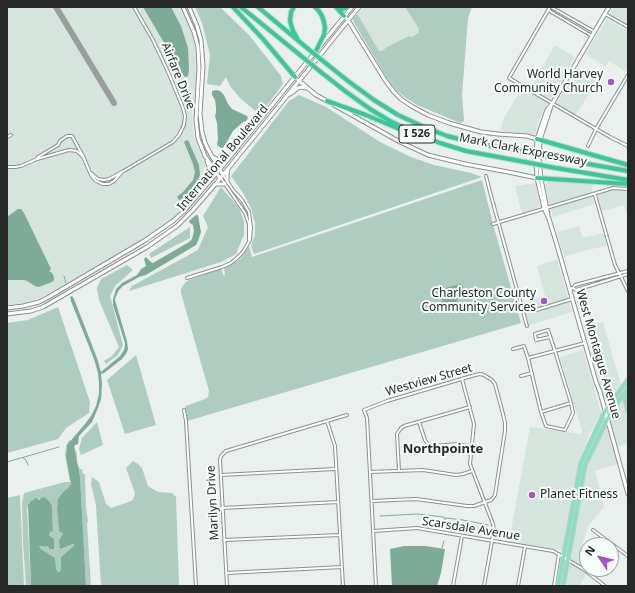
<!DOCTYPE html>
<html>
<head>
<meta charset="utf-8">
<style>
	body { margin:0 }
	#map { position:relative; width:635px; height:593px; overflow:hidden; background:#eaf0ed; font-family:"Noto Sans",sans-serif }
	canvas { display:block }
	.frame { position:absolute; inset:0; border:8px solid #272928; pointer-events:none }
	.north { position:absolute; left:579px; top:537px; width:40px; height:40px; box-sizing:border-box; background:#f7fdfb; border:1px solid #a4a8a7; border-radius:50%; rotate:305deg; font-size:11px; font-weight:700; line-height:16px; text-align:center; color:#272928 }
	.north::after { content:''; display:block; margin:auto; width:14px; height:18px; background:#9e58cc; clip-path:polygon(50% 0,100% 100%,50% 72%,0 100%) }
</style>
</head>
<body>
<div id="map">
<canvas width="635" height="593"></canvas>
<div class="frame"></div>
<div class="north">N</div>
</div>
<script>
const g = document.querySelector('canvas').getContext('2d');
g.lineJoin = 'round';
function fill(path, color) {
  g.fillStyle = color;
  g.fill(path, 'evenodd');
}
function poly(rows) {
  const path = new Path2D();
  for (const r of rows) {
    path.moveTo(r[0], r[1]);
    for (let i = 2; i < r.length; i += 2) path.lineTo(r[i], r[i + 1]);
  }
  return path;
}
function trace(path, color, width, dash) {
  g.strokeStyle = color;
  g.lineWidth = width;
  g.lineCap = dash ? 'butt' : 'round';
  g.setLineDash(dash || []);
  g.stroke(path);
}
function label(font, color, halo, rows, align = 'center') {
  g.font = font + ' "Noto Sans",sans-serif';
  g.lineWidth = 4;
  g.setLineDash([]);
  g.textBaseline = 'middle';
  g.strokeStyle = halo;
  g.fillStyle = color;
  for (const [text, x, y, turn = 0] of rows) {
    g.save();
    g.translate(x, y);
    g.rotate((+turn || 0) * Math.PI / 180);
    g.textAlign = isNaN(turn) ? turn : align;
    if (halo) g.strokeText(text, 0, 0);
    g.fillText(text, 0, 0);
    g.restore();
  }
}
fill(poly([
	[7,7,180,7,189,23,195,45,197,72,192,113,193,131,197,145,208,170,208,174,207,180,202,187,189,204,179,213,166,224,125,250,46,295,27,302,13,305,7,304],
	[363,7,405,7,419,29,418,33,412,37,409,36,387,47,382,51,379,51,357,14],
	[613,7,628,7,628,26,610,15,610,13],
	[607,19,628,31,628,68,626,72,609,61,606,65,605,66,585,54],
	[555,45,575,57,546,107,539,120,535,134,531,135,500,130,504,118,523,86,529,90],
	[578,68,598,79,576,115,556,104],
	[549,181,592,184,593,198,595,204,553,217,545,186,547,182],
	[535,183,540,206,533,212,522,215,515,186],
	[613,188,628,189,628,214,626,213,624,205,602,211,599,202,598,195],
	[579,226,583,238,604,233,607,246,586,250,564,257,557,232],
	[557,259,572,312,527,326,521,304,545,296,537,266],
	[603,322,621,385,608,401,605,400,604,398,584,327],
	[583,350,601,413,589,435,581,457,577,474,563,549,560,550,509,542,530,427,582,434,582,431,560,357],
	[622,398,628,420,628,443,615,448,620,463,595,471,600,489,604,507,588,526,583,542,582,549,587,552,587,566,584,570,587,573,581,583,580,586,566,586,583,488,587,467,593,453,603,431,604,430,610,417]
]), '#d6e4de');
fill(poly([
	[195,7,220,7,249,35,281,76,283,84,260,115,240,98,230,86,226,77,220,86,207,84,210,55,202,23],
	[405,7,472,7,468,18,462,95,464,121,460,123,417,105,406,98,396,90,387,78,353,21,353,19,356,15,358,15,379,51,382,51,387,47,409,36,412,37,418,33,419,29],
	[299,95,326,107,380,142,411,157,434,165,471,173,482,177,254,254,251,246,255,235,255,223,251,208,243,193,231,176,289,101],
	[482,180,493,224,521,323,187,421,184,409,186,406,205,399,208,397,209,391,181,293,181,289,184,284,187,281,220,269,222,270,223,275,225,275,224,268,236,262,242,257,249,246,252,257],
	[221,187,239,208,244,221,244,235,236,254,221,262,129,291,132,286,198,250,208,227,203,216],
	[190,227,190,238,151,258,149,254],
	[127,265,133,270,115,286,110,296,123,345,118,355,106,364,104,361,112,356,119,347,99,300,97,288,101,279],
	[58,307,90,402,89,413,66,428,58,439,7,453,7,323,28,320],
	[136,355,156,425,125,434,107,380],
	[628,391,628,420,622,398],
	[97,422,103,445,81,455,79,449,82,438],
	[69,440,71,441,67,445,66,453,71,484,68,488,63,492,58,501,57,509,59,531,63,534,63,535,60,538,62,549,73,544,74,544,74,547,61,557,61,570,59,572,57,571,56,568,55,558,41,549,39,546,41,546,45,547,46,546,54,549,54,539,50,536,49,534,50,531,53,533,53,532,52,508,38,498,29,503,27,510,31,586,26,586,23,542,22,503,24,493,65,482,70,482,65,454,66,446],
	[74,445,75,449,77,453,77,463,80,469,82,469,83,474,85,474,86,508,88,521,87,524,91,586,86,586,80,476,74,448],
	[133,461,138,464,142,468,148,486,158,492,172,493,176,497,179,586,101,586,96,505,91,484,92,477,99,482,106,504,111,508,126,503,133,500,135,493,126,468],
	[20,495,24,586,7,586,7,498]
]), '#aeccbf');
fill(poly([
	[143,7,171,7,181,26,188,48,189,70,188,76,185,77,184,76,176,63],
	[216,90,220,91,224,95,228,104,232,109,247,116,248,118,246,121,243,122,233,131,224,147,221,148,217,145,218,139,217,123,215,116,216,113,216,107,215,100,212,95,212,91],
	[188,140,199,165,200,175,197,181,192,189,182,199,179,200,177,197,178,196,183,192,193,180,195,172,193,164,184,142,185,141],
	[18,209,21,209,24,213,51,269,49,271,52,273,54,277,54,280,52,282,39,287,35,286,27,281,24,280,7,280,7,217],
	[196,215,198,215,201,232,198,241,196,245,146,275,139,277,123,286,119,290,116,296,115,300,127,341,128,349,126,354,122,359,104,373,101,374,102,384,101,399,98,408,92,422,79,436,78,444,75,445,74,447,80,476,86,586,31,586,28,505,31,501,34,500,35,498,37,498,39,500,43,497,47,499,51,504,52,508,53,532,53,533,51,531,49,534,50,536,54,539,54,549,49,549,49,547,46,546,45,547,41,546,39,546,41,549,55,558,56,568,57,571,59,572,61,570,61,557,74,546,74,544,73,544,61,549,60,548,59,540,63,534,59,531,57,509,58,499,63,492,68,488,71,484,66,457,67,445,85,424,91,416,96,406,99,394,99,383,98,373,94,359,71,301,70,297,72,296,74,299,97,358,101,372,120,356,124,350,125,346,125,343,113,305,113,299,116,289,122,283,137,275,141,269,146,266,144,259,146,257,151,262,153,263,189,242,192,239,194,231,193,225,190,223,189,221],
	[460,284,462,285,464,288,463,293,450,311,447,313,445,312,440,294,441,291,442,289],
	[404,546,425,546,445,549,441,573,437,586,392,586,390,549]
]), '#7eab98');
trace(poly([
	[64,276,66,283],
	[23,458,26,460,28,465],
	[7,462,59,447],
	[380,516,417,514,444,517,445,520],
	[444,529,445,520,446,518,463,520,488,525],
	[442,548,444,541]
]), '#7eab98', 1);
trace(poly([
	[56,7,114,103]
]), '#999e9b', 6);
const street = poly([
	[550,7,509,78,610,137,628,146],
	[551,7,595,32],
	[548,10,592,36],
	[605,14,628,27],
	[7,137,11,135],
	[588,146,596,129,628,75],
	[37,159,38,157,58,145,60,141,67,136,72,136,83,156,91,175,96,181,103,184,109,184,114,181,121,173],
	[7,167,15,167,21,166,37,159,69,150,77,151,83,157],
	[91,173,98,179,104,180,109,179,122,172,173,142,179,135,184,125,185,116,183,108,169,74,153,40,134,7],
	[486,176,490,192,527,326],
	[221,178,245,213,249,224,249,240],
	[595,195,615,265,628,291],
	[493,224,613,188,628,189],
	[187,278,222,267,231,263,237,258,243,252,250,240,251,228,249,212,242,200,233,190,223,175],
	[573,288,576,290,628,274],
	[570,289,573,288,575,285,628,271],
	[536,310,572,299],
	[513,349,524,346,528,358,585,343],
	[528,358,541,412,546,426,565,430,573,413,571,403,555,351,548,330,535,334,536,340,550,337],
	[521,376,532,373],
	[462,379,474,424,470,464,493,524,494,530,484,586],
	[184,410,186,421,196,586],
	[541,412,571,403],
	[327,421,335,446,343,586],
	[419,422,425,440,427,443,431,445,436,446,457,444,472,447],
	[399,471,397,434,401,428,404,426,470,407],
	[370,472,423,470,456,475,463,474,472,471],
	[221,475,335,469],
	[372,501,416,499,467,506,474,506,491,500,493,498,495,495,505,431,505,423,503,414,495,384,492,380,484,375,480,374,475,375,387,401,364,410,367,418,376,586],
	[222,508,338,502],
	[593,530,628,556],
	[373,531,417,528,553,551,583,569,605,586],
	[224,540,340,535],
	[226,573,342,567],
	[227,586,220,460,221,456,226,451,347,415],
	[453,586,462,536],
	[518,586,525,547],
	[554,586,559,554]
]);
const secondary = poly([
	[183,7,194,32,198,47,199,68,196,120,198,138,205,156,220,178],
	[189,7,197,26,201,40,203,66,200,114,202,132,205,143,210,153,223,175],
	[609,7,552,104,547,110,537,139,536,159,537,178,544,208,549,219,557,245,596,382,600,392,628,494],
	[344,16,348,20,364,46,385,80,393,91,401,99,413,107,428,115,449,123,481,132,498,134,527,136,537,139],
	[320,46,352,7],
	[298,80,316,95,329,102],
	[290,94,298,88,301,87,306,88],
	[334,105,400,142,428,155,465,164,508,172,537,178],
	[213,157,220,161,221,162,226,160],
	[207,161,211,172,209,181],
	[227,181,227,175,228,169],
	[215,184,225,184],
	[548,215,541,179,539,159,540,140,551,106],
	[7,308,23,306,39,302,47,298,144,241,173,221,183,212,220,169,315,52],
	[7,314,31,311,43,307,147,247,177,226,193,210,218,181,359,7]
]);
const primary = poly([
	[558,586,581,463,605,411,628,380],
	[563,586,585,465,607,420,620,399,628,389]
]);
const highway = poly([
	[233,7,263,39,295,77],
	[241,7,300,55],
	[258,7,307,48],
	[294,7,291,12,290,21,293,31,297,38],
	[315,7,319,11,322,16,324,22,325,28,324,35,316,51],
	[336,7,344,16],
	[337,7,342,9,348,7],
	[328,65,348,81,374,100,398,115,422,126,447,136,471,142,526,153],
	[322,73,345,91,370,109,390,121,419,135,440,143,466,151,525,162],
	[327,101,366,115,416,136],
	[537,139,628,165],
	[549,157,628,171],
	[550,167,628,180],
	[537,178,628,184]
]);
trace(street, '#8b908e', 4);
trace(secondary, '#8b908e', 5);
trace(primary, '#cbcccb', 5.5);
trace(highway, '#cbcccb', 6);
trace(street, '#fff', 2);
trace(secondary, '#fff', 3);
trace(primary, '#85e0c4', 3.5);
trace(highway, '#34cb9c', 4);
const highwayBridge = poly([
	[307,48,328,65],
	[300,55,322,73],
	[526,153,549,157],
	[525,162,550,167]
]);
trace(highwayBridge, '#cbcccb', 6, []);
trace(highwayBridge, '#34cb9c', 4);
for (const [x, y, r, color] of [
	[611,82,4,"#9e58cc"],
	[544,301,4,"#9e58cc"],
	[532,495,4,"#9e58cc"]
]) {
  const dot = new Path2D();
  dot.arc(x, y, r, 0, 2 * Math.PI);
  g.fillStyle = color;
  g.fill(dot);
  trace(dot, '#f7fdfb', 1.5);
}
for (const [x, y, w] of [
	[417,134,36]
]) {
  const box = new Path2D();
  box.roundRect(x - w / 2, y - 9, w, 18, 3);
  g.fillStyle = '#f7fdfb';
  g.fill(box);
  trace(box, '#272928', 1);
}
label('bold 11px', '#272928', null, [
	["I 526",417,134]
]);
label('12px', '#272928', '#f7fdfb', [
	["World Harvey",603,75],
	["Community Church",603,89],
	["Charleston County",536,294],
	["Community Services",536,308],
	["Planet Fitness",540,495,"left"]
], 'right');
label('12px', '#272928', '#f7fdfb', [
	["Airfare Drive",178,76,68],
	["Mark Clark Expressway",523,150,11],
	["International Boulevard",223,158,-50],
	["West Montague Avenue",598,354,74],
	["Westview Street",429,380,-16],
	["Marilyn Drive",213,503,-93],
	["Scarsdale Avenue",471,529,9]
]);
label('bold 13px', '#272928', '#f7fdfb', [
	["Northpointe",443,449]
]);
</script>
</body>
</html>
